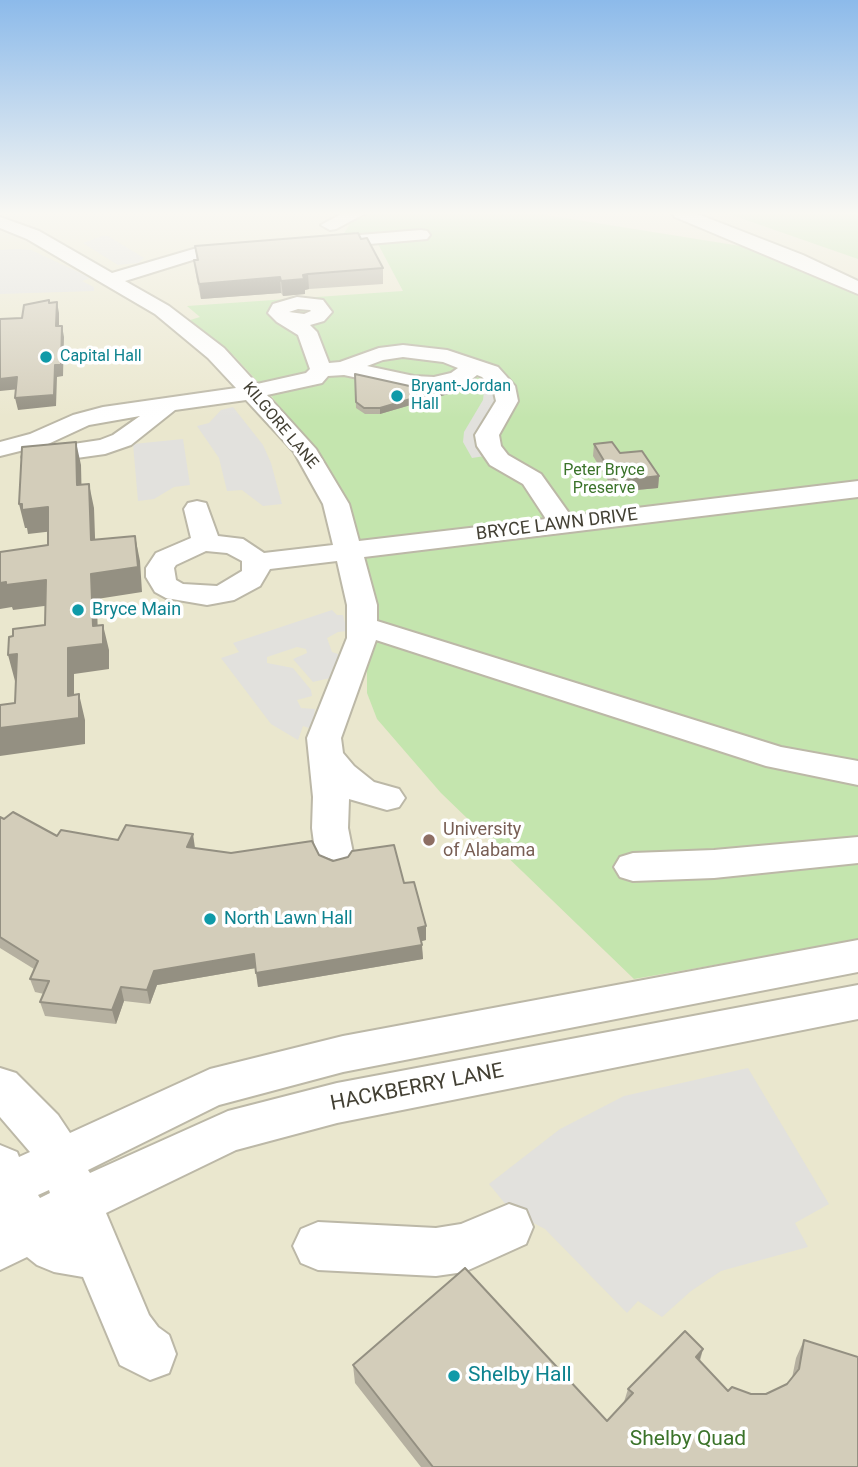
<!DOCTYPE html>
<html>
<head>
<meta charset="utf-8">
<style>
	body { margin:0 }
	canvas { display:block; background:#f1efe4 }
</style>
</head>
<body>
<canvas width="858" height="1467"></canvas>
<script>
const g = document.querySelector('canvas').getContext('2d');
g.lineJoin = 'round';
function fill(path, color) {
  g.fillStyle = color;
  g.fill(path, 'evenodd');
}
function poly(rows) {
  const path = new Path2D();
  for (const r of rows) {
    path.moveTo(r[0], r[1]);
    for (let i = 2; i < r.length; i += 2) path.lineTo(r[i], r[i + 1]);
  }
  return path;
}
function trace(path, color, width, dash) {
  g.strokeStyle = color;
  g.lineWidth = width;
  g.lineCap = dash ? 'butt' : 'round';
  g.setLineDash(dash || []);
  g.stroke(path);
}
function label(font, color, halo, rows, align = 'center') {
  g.font = font + ' Roboto,sans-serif';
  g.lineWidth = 7;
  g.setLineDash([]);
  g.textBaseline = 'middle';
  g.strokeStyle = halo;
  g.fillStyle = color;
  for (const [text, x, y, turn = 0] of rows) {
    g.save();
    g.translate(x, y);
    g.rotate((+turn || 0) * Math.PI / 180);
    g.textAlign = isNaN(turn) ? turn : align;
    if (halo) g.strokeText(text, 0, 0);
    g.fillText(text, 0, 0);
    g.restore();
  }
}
fill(poly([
	[0,213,858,213,858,1467,0,1467]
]), '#eae7ce');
fill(poly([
	[365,213,534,213,753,248,858,295,858,940,634,979,441,793,377,719,367,693,367,660,378,619,349,505,332,473,272,397,234,356,187,321,200,317,187,306,403,291,378,244,336,246,351,222],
	[726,213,858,213,858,259]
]), '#c4e5ae');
fill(poly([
	[102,236,108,236,144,258,138,263,118,265,83,243],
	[17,249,31,250,91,278,82,281,94,287,94,291,0,294,0,250],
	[492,382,499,398,485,456,472,458,463,442,464,432,483,400,484,391,479,383],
	[233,407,263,445,271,463,282,504,263,506,242,490,227,491,219,458,197,426,209,423,221,410],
	[183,439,190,485,174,487,154,499,138,501,133,444],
	[332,610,337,615,343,615,347,631,338,632,327,638,332,652,341,655,333,680,330,678,313,682,293,659,307,653,306,649,297,647,267,657,267,663,293,668,311,690,312,696,297,700,301,708,315,709,312,729,303,726,298,740,271,724,221,658,239,652,233,643],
	[748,1068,829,1204,795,1223,808,1247,721,1271,691,1291,662,1317,638,1301,627,1313,545,1229,512,1212,489,1184,560,1129,624,1096]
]), '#e2e1dd');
const minor = poly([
	[343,213,366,213,336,229,330,230,321,225,343,213],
	[672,213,695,213,803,255,858,281,858,294,675,217,672,213],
	[0,217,39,231,112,273,197,248,247,245,250,249,247,253,199,258,125,281,169,306,224,348,257,384,306,373,310,369,298,335,277,322,268,313,273,304,297,297,323,300,332,312,324,321,310,325,317,332,329,363,340,362,379,348,403,345,447,350,498,367,515,386,518,401,499,435,501,446,508,455,541,474,571,516,858,481,858,497,364,557,377,605,377,621,781,747,858,761,858,785,766,766,376,640,341,738,343,753,354,766,374,782,399,789,405,798,399,807,387,810,349,799,348,828,354,858,348,868,335,872,322,868,316,858,312,828,313,797,307,738,347,638,347,605,337,561,270,569,260,586,234,600,207,605,166,598,155,592,146,577,146,568,156,553,191,538,184,509,188,503,197,501,206,503,218,536,243,539,264,553,333,545,323,504,294,452,246,400,175,410,131,445,105,454,34,464,25,462,22,457,25,452,34,450,100,440,113,435,140,416,89,425,48,444,0,456,0,442,30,434,73,415,103,407,236,388,208,358,155,314,27,239,0,228,0,217],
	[298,309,310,310,311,311,304,314,289,312,298,309],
	[403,357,443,362,458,368,451,373,434,377,414,376,367,366,383,360,403,357],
	[344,375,414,390,434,391,467,383,477,375,482,377,493,388,496,401,475,435,477,446,490,465,523,484,546,519,359,541,349,504,316,449,267,395,322,383,328,376,344,375],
	[206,551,227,553,242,561,242,571,217,586,183,584,176,580,174,568,176,565,206,551],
	[421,230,427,231,430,235,427,239,323,248,314,243,323,238,421,230],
	[858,837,858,863,714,878,633,881,620,877,614,867,620,857,633,853,714,850,858,837],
	[858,940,858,972,343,1072,219,1105,88,1170,90,1173,228,1111,337,1083,858,985,858,1019,337,1123,236,1150,106,1213,149,1315,158,1327,169,1335,176,1354,169,1373,150,1380,120,1365,83,1277,54,1272,37,1265,27,1257,0,1270,0,1145,17,1152,19,1157,30,1152,0,1117,0,1068,16,1073,58,1115,70,1133,210,1069,343,1036,858,940],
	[49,1190,50,1193,40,1198,38,1195,49,1190],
	[509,1204,526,1210,533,1227,526,1244,464,1272,436,1276,318,1270,301,1263,293,1246,301,1229,318,1222,436,1228,461,1224,509,1204]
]);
trace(minor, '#bcb8a7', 4);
fill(minor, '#fff');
fill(poly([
	[361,239,383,268,383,284,309,289,305,290,305,294,283,296,281,293,201,299,196,275,194,260,197,260,195,246],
	[355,374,448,394,380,414,365,414,356,408],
	[594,444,620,453,659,476,658,488,615,492,593,456],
	[0,817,57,836,118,840,231,853,319,855,404,883,426,926,426,940,421,941,423,959,258,987,256,968,157,985,150,1004,124,1001,116,1024,45,1016,40,1002,44,994,35,992,30,979,34,969,0,948],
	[804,1340,858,1467,421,1467,355,1383,353,1365,607,1421,624,1402,628,1389,703,1349,700,1361,728,1391,751,1394,766,1394,787,1384,792,1378,796,1358]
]), '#b5b0a0');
fill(poly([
	[308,274,309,289,305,290,305,294,283,296,281,281],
	[280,277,281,293,201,299,199,284],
	[57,302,59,313,59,337,56,326],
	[62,326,64,337,63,376,57,377,56,406,18,410,15,398,55,365],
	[17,377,20,389,0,391,0,379],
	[448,388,448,394,380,414,380,408],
	[76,442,81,465,82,509,77,485],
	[659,476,658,488,615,492,616,481],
	[89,484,94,508,96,565,91,540],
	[19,504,48,507,54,531,28,534,27,528,25,528],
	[135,536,140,561,142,592,97,599,98,644,103,625,109,650,109,669,74,674,74,718,79,694,85,720,85,744,0,756,0,728,68,696,68,648,93,626,91,574],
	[46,580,52,605,13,610,12,607,0,609,0,583],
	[17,654,24,680,15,681,8,655],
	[193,834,195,848,187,847],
	[426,926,426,940,418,942,418,928],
	[422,945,423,959,258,987,256,973],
	[254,954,256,968,157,985,150,1004,147,990,154,971],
	[121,987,124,1001,116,1024,112,1010],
	[703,1349,697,1367,696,1357]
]), '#949082');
const building = poly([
	[358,233,361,239,367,238,383,268,308,274,303,275,304,279,281,281,280,277,199,284,194,260,198,260,195,246,358,233],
	[49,300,49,303,57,302,56,326,62,326,61,365,55,365,54,395,15,398,17,377,0,379,0,319,22,318,24,305,49,300],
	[355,374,414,387,448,388,380,408,364,408,356,402,355,374],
	[76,442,77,485,89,484,91,540,135,536,138,567,91,574,93,626,103,625,103,644,68,648,68,696,79,694,79,718,0,728,0,705,15,703,17,654,8,655,9,637,13,636,13,629,45,625,46,580,6,585,6,582,0,583,0,552,48,545,48,507,22,510,22,504,19,504,22,447,76,442],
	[612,442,620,453,642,451,659,476,616,481,594,444,612,442],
	[13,812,57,836,61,830,118,840,126,825,193,834,187,847,231,853,312,841,319,855,333,861,348,857,352,851,394,845,404,883,414,882,426,926,418,928,422,945,256,973,254,954,154,971,147,990,121,987,112,1010,40,1002,49,981,30,979,38,961,0,937,0,817,4,819,13,812],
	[465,1268,607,1421,633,1393,628,1389,685,1331,703,1349,696,1357,728,1391,732,1387,751,1394,766,1394,787,1384,799,1369,804,1340,858,1357,858,1467,433,1467,353,1365,465,1268]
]);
fill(building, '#d3cdba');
trace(building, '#949082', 2);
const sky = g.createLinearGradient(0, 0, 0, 418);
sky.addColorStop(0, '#8cbaea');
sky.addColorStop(0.51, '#f9f8f3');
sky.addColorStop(1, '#f9f8f300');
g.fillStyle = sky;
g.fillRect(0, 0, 858, 418);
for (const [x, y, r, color] of [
	[46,357,7,"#0f9aa8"],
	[397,396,7,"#0f9aa8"],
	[78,610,7,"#0f9aa8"],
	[429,840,7,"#8d6e63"],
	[210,919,7,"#0f9aa8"],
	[454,1376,7,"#0f9aa8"]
]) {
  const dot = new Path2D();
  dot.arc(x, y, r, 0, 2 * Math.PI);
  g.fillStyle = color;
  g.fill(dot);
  trace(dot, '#fff', 2.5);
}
label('16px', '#0d838f', '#fff', [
	["Capital Hall",60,357],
	["Bryant-Jordan",411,387],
	["Hall",411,405]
], 'left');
label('16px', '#434034', '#fff', [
	["KILGORE LANE",280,426,50]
]);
label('16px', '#3b732a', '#fff', [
	["Peter Bryce",604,471],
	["Preserve",604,489]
]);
label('18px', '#434034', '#fff', [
	["BRYCE LAWN DRIVE",557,525,-7]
]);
label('18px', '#0d838f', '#fff', [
	["Bryce Main",92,610],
	["North Lawn Hall",224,919]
], 'left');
label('18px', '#785e54', '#fff', [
	["University",443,830],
	["of Alabama",443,851]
], 'left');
label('21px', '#434034', '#fff', [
	["HACKBERRY LANE",417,1088,-11]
]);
label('21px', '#0d838f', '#fff', [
	["Shelby Hall",468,1376]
], 'left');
label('21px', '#3b732a', '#fff', [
	["Shelby Quad",688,1440]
]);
</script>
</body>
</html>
